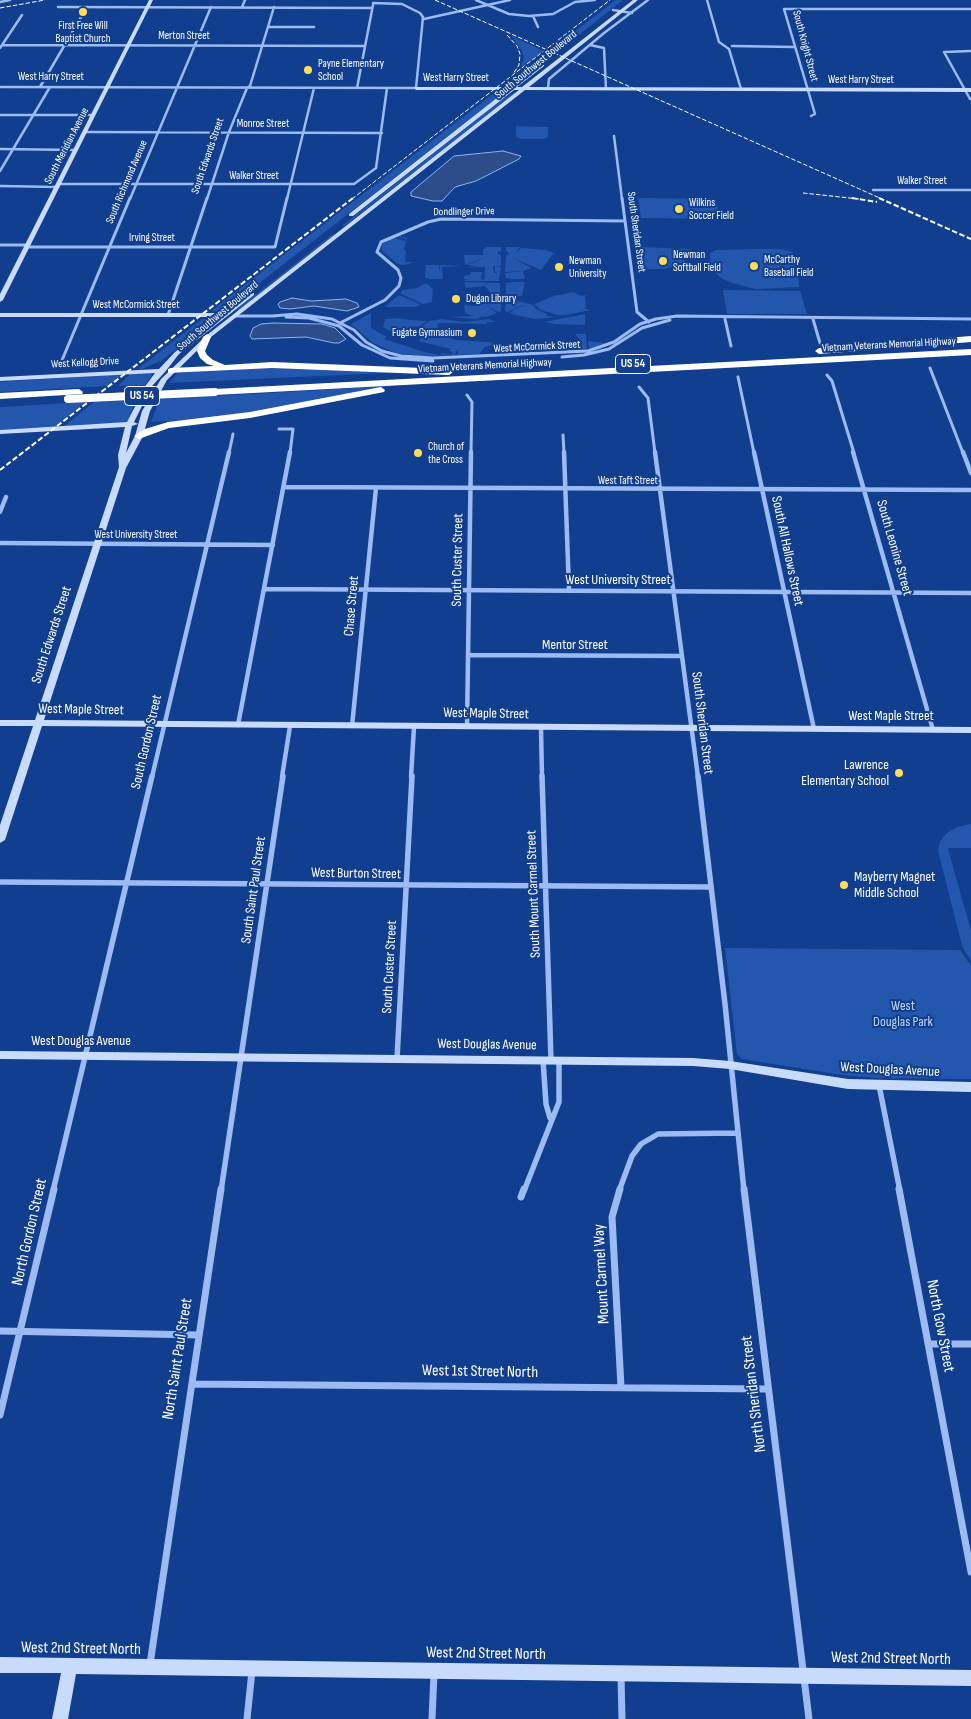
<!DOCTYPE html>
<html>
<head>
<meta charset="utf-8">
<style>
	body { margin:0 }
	canvas { display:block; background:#113e8e }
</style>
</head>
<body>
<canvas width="971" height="1719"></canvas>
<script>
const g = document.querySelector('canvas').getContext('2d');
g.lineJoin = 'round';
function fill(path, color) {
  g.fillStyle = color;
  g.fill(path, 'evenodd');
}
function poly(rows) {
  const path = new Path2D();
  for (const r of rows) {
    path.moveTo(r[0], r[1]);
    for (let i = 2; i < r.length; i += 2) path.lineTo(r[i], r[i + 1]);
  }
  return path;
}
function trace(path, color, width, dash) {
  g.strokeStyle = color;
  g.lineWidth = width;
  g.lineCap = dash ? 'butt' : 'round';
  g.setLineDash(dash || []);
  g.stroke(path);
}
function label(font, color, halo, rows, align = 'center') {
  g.font = font + ' "Sofia Sans Condensed",sans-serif';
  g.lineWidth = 4;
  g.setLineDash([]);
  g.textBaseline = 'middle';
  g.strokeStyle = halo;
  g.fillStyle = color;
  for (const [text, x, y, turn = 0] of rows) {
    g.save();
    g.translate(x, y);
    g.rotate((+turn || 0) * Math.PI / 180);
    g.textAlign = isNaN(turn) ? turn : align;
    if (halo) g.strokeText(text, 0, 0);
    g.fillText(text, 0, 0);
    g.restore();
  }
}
fill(poly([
	[616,0,623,0,556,53,550,50],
	[512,36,543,51,521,68,524,57,522,51],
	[546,53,551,54,515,84,504,86],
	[498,90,506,91,262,281,226,312,211,311],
	[517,91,515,94,343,227,343,225,500,101],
	[516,126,548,127,548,137,543,139,522,139,516,137],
	[638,198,716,199,720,219,641,218],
	[334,233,334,235,239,310,236,310],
	[398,236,394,238,406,241,404,250,406,251,405,262,413,262,409,264,402,265,398,264,382,251,382,245,390,239,400,236,407,238,407,240],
	[486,247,501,247,501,251,498,252,498,254,501,255,501,266,493,266,494,273,498,273,495,272,495,266,501,267,499,281,464,281,468,279,464,279,464,276,471,274,471,272,482,272,481,279,484,280,485,267,465,267,478,266,467,265,494,254,465,265,464,255,483,255,483,250],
	[506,247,520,247,515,254,521,248,545,250,556,254,553,254,541,270,513,258,531,268,523,271,525,279,513,279,506,278,505,273,523,271,505,272,506,256,509,253,506,251],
	[642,247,665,248,691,249,689,258,680,264,665,269,644,269,640,257,639,249],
	[761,249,781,249,793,252,797,263,799,287,756,289,732,283,721,278,711,269,710,253,716,250],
	[426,265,439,265,439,272,440,265,462,266,442,267,443,279,429,279,425,277],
	[464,282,499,283,500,284,500,296,490,296,490,292,485,286,466,288],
	[513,282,525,282,522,296,506,296,506,283],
	[426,283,433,289,432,302,423,304,400,293,403,290,417,288],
	[723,290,800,291,807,314,727,314],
	[573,292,582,296,589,294,585,296,586,309,591,310,566,315,557,315,541,310,534,304,554,296],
	[399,295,420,304,421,304,416,307,385,307],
	[478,297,499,297,492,301,501,298,501,311,498,312,486,306,497,313,486,317,479,316,483,317,475,319,449,317,474,316,465,313,464,305,475,306,486,303,479,303],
	[506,298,533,305,536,309,547,314,547,316,557,317,535,319,515,315,510,313,514,309,525,305,517,307,508,312,505,311],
	[371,313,371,328,387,337,384,339,424,352,440,355,442,353,451,355,453,352,449,351,451,349,418,341,428,333,437,334,437,337,448,337,456,340,500,343,485,347,479,354,457,355,458,350,457,350,455,355,422,356,396,353,373,343,351,324],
	[585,314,585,325,555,324,545,322],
	[397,318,411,320,427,321,420,326,410,327,403,331,390,331,383,327,385,319],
	[202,319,214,321,161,361,140,370,139,368],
	[442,319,465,322,489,319,496,322,487,322,487,324,438,323,437,330,431,331,421,327,429,321],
	[575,334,586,334,587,349,592,348,589,348,588,341,605,343,599,345,600,347,582,351,564,351,558,344,580,340],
	[548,343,556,345,561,352,524,354,519,351,523,350,527,353,523,348,515,345],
	[252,367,384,371,385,373,169,383,177,373],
	[150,373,152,375,145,385,118,386,130,374],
	[124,374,108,386,0,392,0,382],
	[392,386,246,414,207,419,151,422,160,399],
	[136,400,127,422,64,426,94,402],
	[85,402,57,427,0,430,0,407],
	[971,824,971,848,949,848,948,849,971,931,971,961,962,946,938,851,940,841,947,833,957,827],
	[725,948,960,950,971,966,971,1079,878,1078,842,1075,742,1059,737,1054]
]), '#2356ad');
const water = poly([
	[503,151,521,156,519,159,476,181,455,187,442,201,433,201,411,196,411,192,454,156,503,151],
	[292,298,311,301,346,299,357,303,359,307,347,311,314,306,290,309,280,308,278,304,280,302,292,298],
	[274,323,322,324,335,328,346,339,339,343,334,343,306,337,252,339,250,336,253,328,261,324,274,323]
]);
fill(water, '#2c4d89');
trace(water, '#8cb4f5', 1);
trace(poly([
	[476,0,509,14,529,16,553,14,575,2,595,0],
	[707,0,719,42,729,49,741,89],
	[0,2,10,0],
	[58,7,372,8],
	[242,7,245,0],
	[613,10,632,13],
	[533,16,538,27],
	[424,19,510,0],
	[268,27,314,27],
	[2,45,365,46],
	[590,45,604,48,606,89],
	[732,46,794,47],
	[0,48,22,15],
	[0,87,416,88,423,17,420,13,402,4,373,3],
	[40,87,87,7],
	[357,88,373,5],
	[548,88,549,79,604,33,648,0],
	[970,99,944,52,971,51],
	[0,115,93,115],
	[811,116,815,114,784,9,971,9],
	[85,132,382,133],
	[614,136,622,199],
	[0,149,76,150],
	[0,171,50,87],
	[59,184,354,184,376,168,387,88],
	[0,186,58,187],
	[873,190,971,190],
	[130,199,211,7],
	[207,199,229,132,247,88,250,86,274,7],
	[287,199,314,88]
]), '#9bbbf2', 2.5);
trace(poly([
	[622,198,637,312,649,322],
	[0,245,28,245],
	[27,247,275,247,287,198],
	[168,315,207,198],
	[236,316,275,316],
	[272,316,297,314,332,319,354,330,366,342,382,351,401,356,433,358,588,351,614,342,640,324,656,319,677,316,971,319],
	[286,317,309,318,339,326,362,345,390,358,433,361],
	[725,319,731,346],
	[813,319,820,343],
	[340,323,385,300,399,286,401,278,398,270,377,252,381,242,428,222,441,219,624,221],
	[562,357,584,355,609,349,642,328,670,320],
	[60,365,130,198],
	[930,368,963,453],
	[827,375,832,381,854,453],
	[738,377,754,453],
	[639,387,648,398,655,453],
	[467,395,472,402,471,453],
	[279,429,293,429,290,453],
	[563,435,564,453],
	[229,453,233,434]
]), '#9bbbf2', 3);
trace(poly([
	[564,452,569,590],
	[655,452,698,777],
	[754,452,814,729],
	[853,452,933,730],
	[963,452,971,473],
	[284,487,971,490],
	[0,512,6,497],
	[0,543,273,545],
	[264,589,971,593],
	[468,655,682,656],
	[238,725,290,452],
	[352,726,376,488],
	[467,727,471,452],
	[541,728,542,777],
	[152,777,229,452],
	[282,777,290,726],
	[411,777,414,727]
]), '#9bbbf2', 4.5);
trace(poly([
	[542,776,551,1060],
	[698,776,725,1004,744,1191],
	[0,882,711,887],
	[397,1059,412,776],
	[543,1060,546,1104,550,1118],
	[879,1085,900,1191],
	[53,1191,152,776],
	[221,1191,283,776],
	[524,1191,559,1102,559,1060],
	[619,1191,632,1156,641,1144,658,1134,737,1133]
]), '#9bbbf2', 5.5);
trace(poly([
	[620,1189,612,1217,621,1387],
	[744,1189,809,1719],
	[899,1189,971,1572],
	[521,1197,524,1189],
	[0,1331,199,1335],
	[930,1344,971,1344],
	[192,1384,767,1389],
	[0,1415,54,1189],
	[150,1664,221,1189],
	[621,1676,622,1719],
	[247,1719,252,1671],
	[432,1719,434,1674]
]), '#9bbbf2', 7);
fill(poly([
	[149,0,153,0,3,300,0,302,0,294,149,0],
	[633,0,638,0,529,87,971,88,971,92,525,90,211,337,167,380,150,411,143,436,126,468,44,720,971,727,971,733,42,726,5,840,0,843,0,825,33,726,0,726,0,720,35,720,119,467,118,455,125,427,0,434,0,430,127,422,146,385,155,373,0,381,0,377,159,369,175,352,219,317,0,317,0,313,224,313,250,293,254,293,254,295,179,354,165,372,152,386,134,422,138,424,132,426,126,453,135,436,142,411,161,379,207,335,519,90,514,90,353,216,349,216,349,214,507,90,416,90,414,87,511,87,540,64,544,64,544,66,517,87,522,87,633,0],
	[0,1051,693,1058,730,1061,848,1079,971,1082,971,1092,848,1089,730,1069,693,1066,0,1059,0,1051],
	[0,1657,971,1670,971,1686,76,1674,68,1719,52,1719,61,1673,0,1673,0,1657]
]), '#c9dbfc');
fill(poly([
	[207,334,211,337,205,351,207,355,213,360,225,365,272,362,449,369,453,372,449,375,272,368,168,373,168,369,171,368,214,366,207,364,200,358,197,351,203,337,207,334],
	[971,336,971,342,819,354,815,351,819,348,971,336],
	[971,349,971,355,215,395,211,392,215,389,971,349],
	[381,387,385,390,384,392,250,418,169,428,139,439,134,436,145,429,168,422,250,412,381,387],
	[79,389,83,392,82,394,0,399,0,393,79,389]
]), '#fff');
trace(poly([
	[435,0,882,199],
	[0,8,45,0],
	[507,35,517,46,520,54,519,65,513,74],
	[803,193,859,199],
	[352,199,610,0]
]), '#fff', 1, [4.5, 2]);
trace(poly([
	[852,198,877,202],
	[879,198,971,239],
	[0,470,353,198]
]), '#fff', 2, [5.5, 2.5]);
trace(poly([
	[68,399,215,392]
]), '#fff', 8);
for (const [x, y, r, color] of [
	[83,12,5,"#ffdd5b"],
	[308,70,5,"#ffdd5b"],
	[679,209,5,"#ffdd5b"],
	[663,261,5,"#ffdd5b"],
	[754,266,5,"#ffdd5b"],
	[559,267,5,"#ffdd5b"],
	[456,299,5,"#ffdd5b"],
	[472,333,5,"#ffdd5b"],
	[418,453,5,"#ffdd5b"],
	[899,773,5,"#ffdd5b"],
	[844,885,5,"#ffdd5b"]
]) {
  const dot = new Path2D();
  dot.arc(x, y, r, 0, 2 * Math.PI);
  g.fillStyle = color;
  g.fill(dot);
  trace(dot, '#113e8e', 2);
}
label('11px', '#fff', '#113e8e', [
	["First Free Will",83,26,"center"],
	["Baptist Church",83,39,"center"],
	["Payne Elementary",318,64],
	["School",318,77],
	["Wilkins",689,203],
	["Soccer Field",689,216],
	["Newman",673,255],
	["Softball Field",673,268],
	["McCarthy",764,260],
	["Baseball Field",764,273],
	["Newman",569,261],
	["University",569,274],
	["Dugan Library",466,299],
	["Fugate Gymnasium",462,333,"right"],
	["Church of",428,447],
	["the Cross",428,460]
], 'left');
label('11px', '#fff', '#113e8e', [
	["Merton Street",184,36],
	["South Knight Street",805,46,75],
	["South Southwest Boulevard",536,65,-39],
	["West Harry Street",51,77],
	["West Harry Street",456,78],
	["West Harry Street",861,80],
	["Monroe Street",263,124],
	["South Meridian Avenue",67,146,-63],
	["South Edwards Street",208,156,-71],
	["Walker Street",254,176],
	["Walker Street",922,181],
	["South Richmond Avenue",127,182,-67],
	["Dondlinger Drive",464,212,-1],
	["South Sheridan Street",636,232,82],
	["Irving Street",152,238],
	["West McCormick Street",136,305],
	["South Southwest Boulevard",218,316,-40],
	["Vietnam Veterans Memorial Highway",889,345,-3],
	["West McCormick Street",537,347,-3],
	["West Kellogg Drive",85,363,-3],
	["Vietnam Veterans Memorial Highway",485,366,-3],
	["West Taft Street",628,481],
	["West University Street",136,535]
]);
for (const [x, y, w] of [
	[633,364,35],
	[142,396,35]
]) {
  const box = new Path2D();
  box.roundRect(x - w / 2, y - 9.5, w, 19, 4);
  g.fillStyle = '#113e8e';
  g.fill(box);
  trace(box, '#fff', 1);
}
label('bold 12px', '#fff', null, [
	["US 54",633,364],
	["US 54",142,396]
]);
label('14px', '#fff', '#113e8e', [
	["South Leonine Street",894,548,74],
	["South All Hallows Street",787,551,78],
	["South Custer Street",458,560,-89],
	["West University Street",618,580],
	["Chase Street",352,606,-85],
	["South Edwards Street",52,635,-72],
	["Mentor Street",575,645],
	["West Maple Street",81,710,1],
	["West Maple Street",486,714,1],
	["West Maple Street",891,716],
	["South Sheridan Street",702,723,83],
	["South Gordon Street",147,742,-77],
	["West Burton Street",356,874,1],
	["South Saint Paul Street",254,890,-82],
	["South Mount Carmel Street",534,894,-92],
	["South Custer Street",390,967,-87],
	["West Douglas Avenue",81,1041],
	["West Douglas Avenue",487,1045,1],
	["West Douglas Avenue",890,1070,3]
]);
label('14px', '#fff', '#113e8e', [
	["Lawrence",889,765],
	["Elementary School",889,781],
	["Mayberry Magnet",854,877,"left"],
	["Middle School",854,893,"left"]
], 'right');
label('14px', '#c2d8fd', '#113e8e', [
	["West",903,1006],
	["Douglas Park",903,1022]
]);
label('16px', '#fff', '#113e8e', [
	["North Gordon Street",30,1232,-77],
	["Mount Carmel Way",602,1274,-93],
	["North Gow Street",940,1326,79],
	["North Saint Paul Street",178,1359,-81],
	["West 1st Street North",480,1372,1],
	["North Sheridan Street",754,1394,-97],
	["West 2nd Street North",81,1649,1],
	["West 2nd Street North",486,1654,1],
	["West 2nd Street North",891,1659,1]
]);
</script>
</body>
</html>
